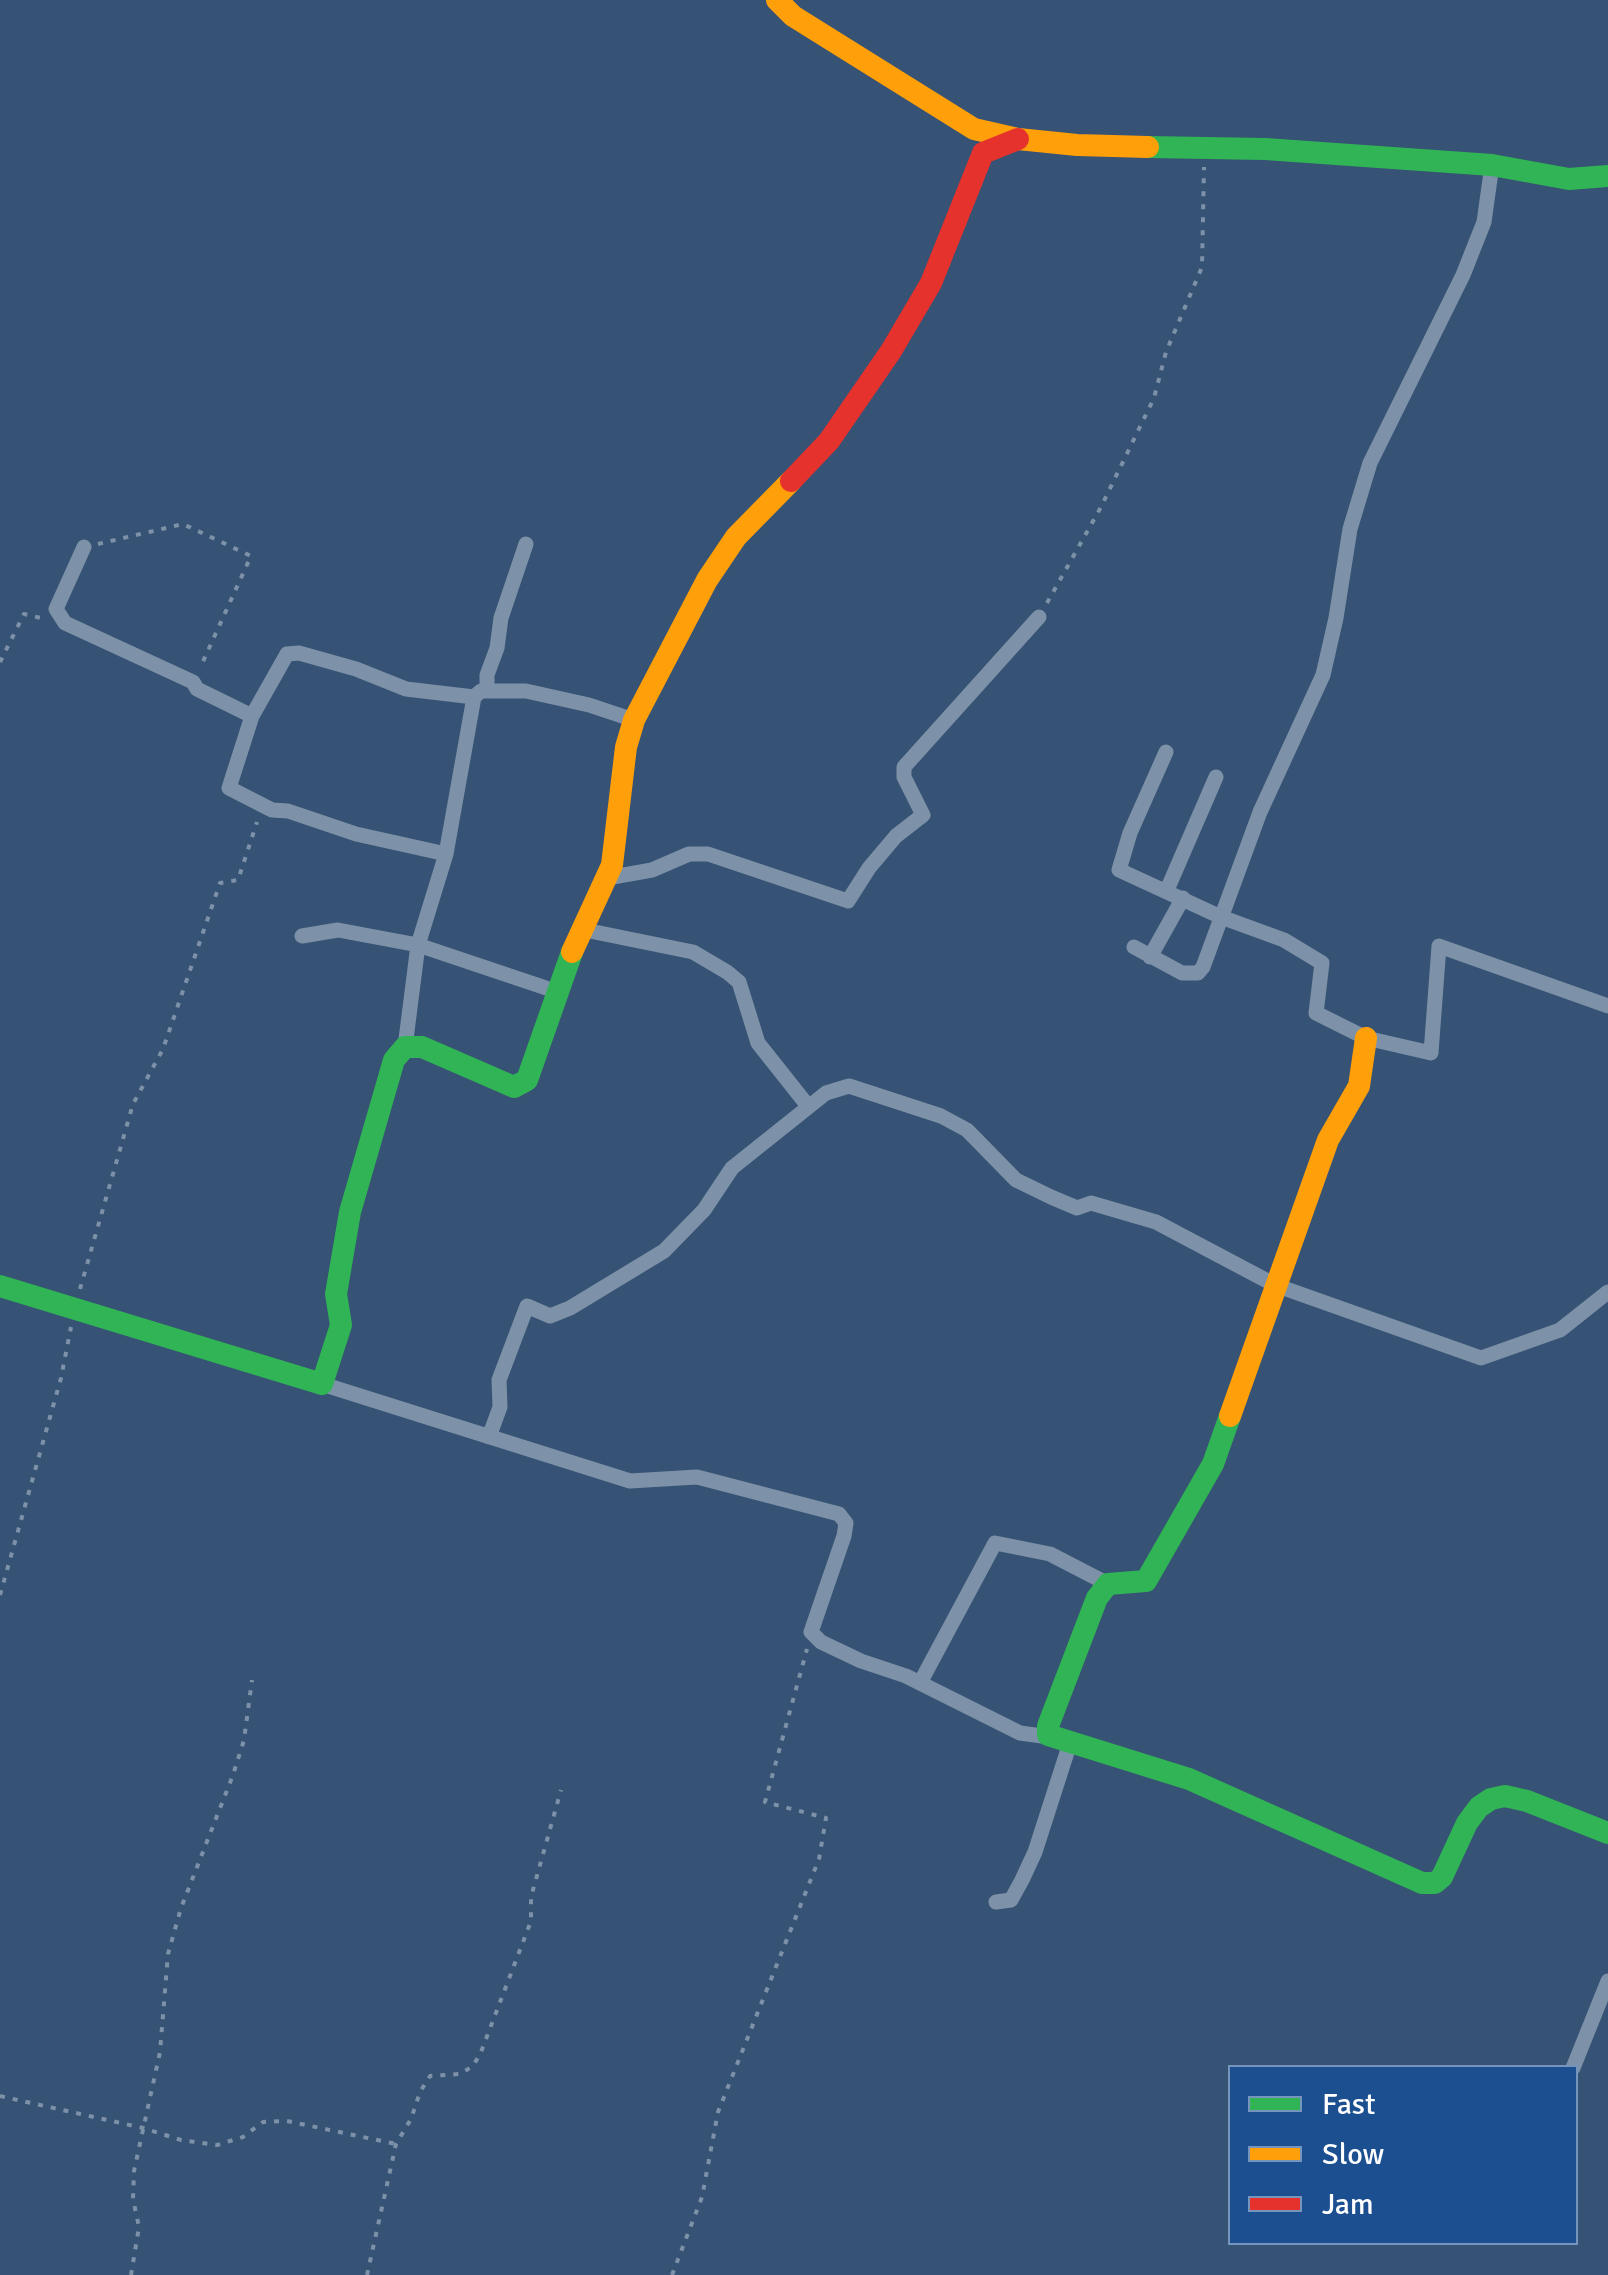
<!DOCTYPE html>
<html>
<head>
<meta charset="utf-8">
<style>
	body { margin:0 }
	#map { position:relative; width:1608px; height:2275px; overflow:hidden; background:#365274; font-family:Signika,sans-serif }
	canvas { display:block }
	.legend { position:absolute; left:1228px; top:2065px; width:350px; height:180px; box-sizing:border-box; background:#1b4f8f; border:2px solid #7695bc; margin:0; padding:12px 18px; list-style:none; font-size:30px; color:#fff }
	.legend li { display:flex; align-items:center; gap:20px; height:50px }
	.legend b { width:50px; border:2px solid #7695bc }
</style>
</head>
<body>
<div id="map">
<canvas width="1608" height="2275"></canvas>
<ul class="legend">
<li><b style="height:12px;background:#30b455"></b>Fast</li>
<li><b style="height:12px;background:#ff9f0a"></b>Slow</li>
<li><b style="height:12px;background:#e5322d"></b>Jam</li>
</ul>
</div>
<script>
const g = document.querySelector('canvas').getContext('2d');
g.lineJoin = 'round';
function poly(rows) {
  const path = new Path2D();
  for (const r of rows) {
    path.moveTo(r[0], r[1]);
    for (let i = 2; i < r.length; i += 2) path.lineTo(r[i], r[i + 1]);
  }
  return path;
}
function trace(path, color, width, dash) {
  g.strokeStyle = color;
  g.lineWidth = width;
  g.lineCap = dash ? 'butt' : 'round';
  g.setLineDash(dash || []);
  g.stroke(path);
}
trace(poly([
	[98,544,183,524,251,556,200,668],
	[1047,603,1101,507,1154,398,1166,352,1202,267,1204,167],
	[0,662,24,614,41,618],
	[80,1289,133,1104,163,1049,220,883,238,880,257,822],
	[0,1595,61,1378,71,1327],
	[0,2096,143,2128,181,2140,217,2145,243,2137,263,2122,287,2121,396,2144],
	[131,2275,139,2227,133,2199,134,2171,160,2052,168,1954,181,1908,233,1775,244,1740,252,1680],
	[367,2275,396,2144,411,2119,420,2092,430,2076,460,2074,473,2066,481,2052,531,1921,531,1897,561,1790],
	[672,2275,702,2197,718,2112,819,1859,826,1818,765,1802,807,1649]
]), '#7d92a8', 4, [5, 8]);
trace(poly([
	[84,547,56,609,65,623,193,682,197,689,252,716,229,788,272,810,288,811,356,834,446,854,474,697],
	[487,691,487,675,497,648,501,618,526,544],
	[252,716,287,654,299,653,356,669,406,689,474,697,481,691,526,691,589,705,634,720],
	[1166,752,1130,833,1119,870,1221,917,1284,940,1322,963,1316,1013,1366,1038,1431,1053,1439,946,1608,1006],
	[607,878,652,870,689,854,708,854,848,901,869,868,896,836,923,815,904,777,904,767,1039,617],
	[1167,890,1216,777],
	[580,929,693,952,727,972,739,982,758,1043,808,1106],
	[302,936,338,930,418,945,558,992],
	[1134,947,1182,973,1198,973,1203,967,1260,812,1323,675,1336,618,1350,529,1370,463,1463,275,1484,222,1492,165],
	[1150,957,1183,898],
	[405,1047,418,945,446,854],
	[322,1384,630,1481,697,1477,839,1514,846,1523,844,1536,811,1632,821,1642,861,1661,906,1676,1020,1733,1071,1740,1035,1852,1022,1880,1011,1900,996,1902],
	[489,1437,500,1407,499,1380,527,1306,550,1316,570,1308,664,1251,704,1210,732,1168,826,1093,849,1086,941,1116,967,1130,1016,1180,1051,1197,1077,1208,1091,1203,1156,1222,1275,1285,1481,1358,1560,1330,1608,1292],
	[920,1683,995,1543,1050,1554,1108,1584],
	[1573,2068,1608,1981]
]), '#7d92a8', 15);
trace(poly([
	[1148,147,1265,149,1492,165,1569,179,1608,176],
	[0,1286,322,1384,341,1325,336,1294,350,1212,394,1060,405,1047,422,1047,514,1087,527,1080,572,952],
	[1230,1416,1213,1464,1146,1581,1108,1584,1097,1598,1048,1726,1048,1735,1189,1779,1422,1883,1435,1883,1442,1877,1467,1823,1479,1807,1491,1799,1505,1796,1527,1801,1608,1833]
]), '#30b455', 22);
trace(poly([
	[777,0,793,16,974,129,1018,139,1077,145,1148,147],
	[572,952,612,865,626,747,634,720,707,580,736,537,791,481],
	[1230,1416,1328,1140,1359,1086,1366,1038]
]), '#ff9f0a', 22);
trace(poly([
	[791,481,829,441,891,351,931,283,983,153,1018,139]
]), '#e5322d', 22);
</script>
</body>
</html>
